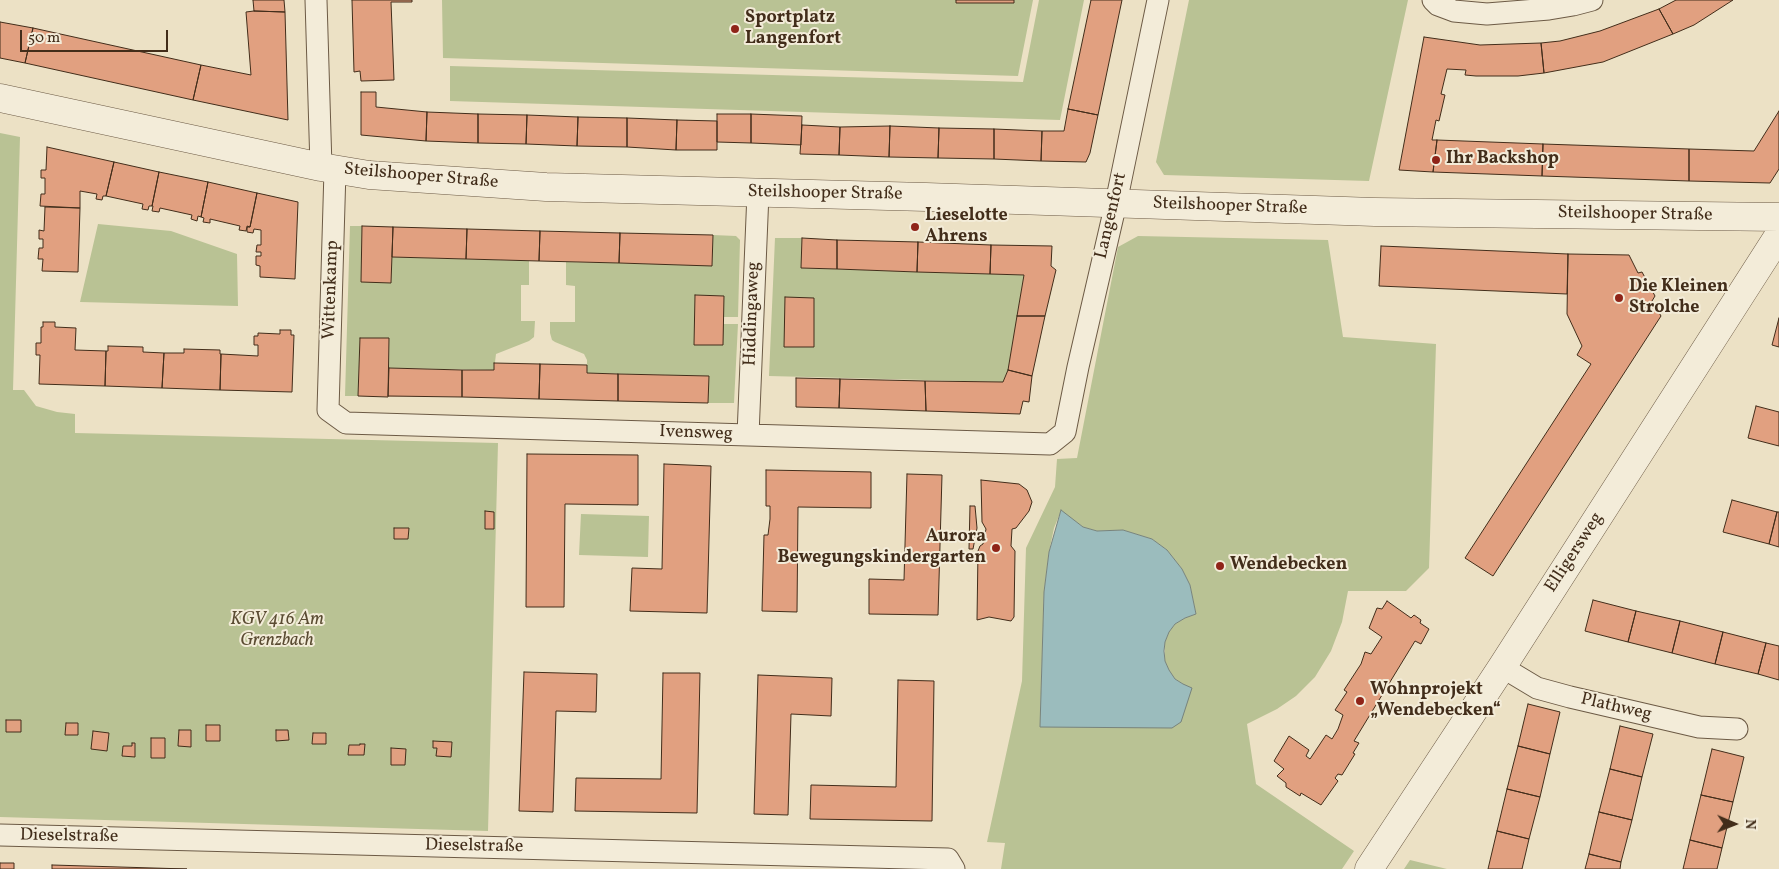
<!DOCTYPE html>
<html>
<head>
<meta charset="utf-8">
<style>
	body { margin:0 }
	#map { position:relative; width:1779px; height:869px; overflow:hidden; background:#ece1c5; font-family:Vollkorn,serif }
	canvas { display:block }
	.north { position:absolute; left:1709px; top:799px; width:50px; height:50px; -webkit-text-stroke:4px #f3ecd9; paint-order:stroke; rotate:91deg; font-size:14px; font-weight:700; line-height:20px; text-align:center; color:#422d1a }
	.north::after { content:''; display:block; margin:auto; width:18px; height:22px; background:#422d1a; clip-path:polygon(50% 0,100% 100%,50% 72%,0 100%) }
	.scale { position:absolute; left:20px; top:30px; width:148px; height:22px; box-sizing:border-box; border:2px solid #422d1a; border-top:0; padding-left:6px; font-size:15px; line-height:18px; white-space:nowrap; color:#422d1a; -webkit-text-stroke:4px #f3ecd9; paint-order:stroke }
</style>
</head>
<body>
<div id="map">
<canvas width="1779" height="869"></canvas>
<div class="north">N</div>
<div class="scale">50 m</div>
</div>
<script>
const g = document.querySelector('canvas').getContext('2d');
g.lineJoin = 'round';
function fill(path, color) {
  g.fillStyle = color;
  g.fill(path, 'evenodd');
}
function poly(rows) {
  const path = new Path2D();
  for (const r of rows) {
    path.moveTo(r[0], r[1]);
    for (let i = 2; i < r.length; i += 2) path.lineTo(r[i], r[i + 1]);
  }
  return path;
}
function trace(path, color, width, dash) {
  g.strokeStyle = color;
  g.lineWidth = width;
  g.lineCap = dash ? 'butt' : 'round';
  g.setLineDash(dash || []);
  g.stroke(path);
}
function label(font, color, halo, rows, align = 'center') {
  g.font = font + ' Vollkorn,serif';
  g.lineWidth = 4;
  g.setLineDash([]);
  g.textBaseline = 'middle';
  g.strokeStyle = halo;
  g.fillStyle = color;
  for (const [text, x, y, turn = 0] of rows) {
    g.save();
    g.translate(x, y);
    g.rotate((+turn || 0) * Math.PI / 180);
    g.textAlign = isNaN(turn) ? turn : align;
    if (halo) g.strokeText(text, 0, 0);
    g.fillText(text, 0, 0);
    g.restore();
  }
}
fill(poly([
	[442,0,1033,0,1018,76,443,58],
	[1039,0,1084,0,1060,120,450,101,450,66,1023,82],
	[1189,0,1408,0,1369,181,1164,175,1156,162],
	[0,133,20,137,13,390,24,390,36,406,57,412,75,414,75,433,498,443,488,831,0,817],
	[98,224,171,231,237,254,238,306,80,302],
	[350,226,362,226,361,282,391,282,392,257,529,261,529,285,521,285,521,321,535,321,534,337,529,341,496,354,494,370,389,368,389,338,360,338,358,396,345,396],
	[713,235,736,236,740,240,738,317,723,317,723,296,695,295,694,345,723,345,723,324,738,324,734,403,708,403,708,376,587,373,587,360,584,354,555,342,552,340,550,333,550,322,575,322,575,286,566,285,566,262,712,265],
	[1138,236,1328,240,1343,337,1436,344,1429,568,1406,591,1348,591,1342,622,1331,651,1315,677,1296,696,1277,709,1247,724,1256,784,1354,851,1342,869,1001,869,1005,843,987,842,1022,681,1026,548,1055,487,1057,459,1077,458,1118,247],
	[1061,511,1083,527,1097,531,1123,530,1152,539,1167,550,1182,569,1190,585,1196,614,1185,618,1175,624,1169,632,1165,642,1165,661,1169,670,1175,679,1183,684,1040,727,1044,592,1049,552,1054,528],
	[775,238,802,238,801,268,1024,275,1008,370,1003,382,769,376],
	[581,514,649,516,648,557,579,555],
	[1410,860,1447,869,1404,869]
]), '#b9c294');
const water = poly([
	[1061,510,1083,527,1097,531,1123,530,1152,539,1167,550,1182,569,1190,585,1196,614,1185,618,1175,624,1169,632,1165,642,1164,651,1165,661,1169,670,1175,679,1183,684,1192,688,1181,722,1172,728,1040,727,1044,592,1049,552,1061,510]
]);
fill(water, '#9bbcbd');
trace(water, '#77837c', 1);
const building = poly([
	[253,0,284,0,285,12,254,11,253,0],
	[352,0,412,0,412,2,391,2,394,80,361,81,360,71,354,72,352,0],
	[956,0,1014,0,1014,3,956,3,956,0],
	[1091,0,1122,0,1098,115,1068,109,1091,0],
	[1676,0,1733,0,1694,25,1673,34,1659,9,1676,0],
	[1659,9,1673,34,1603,62,1544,73,1541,43,1560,41,1600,31,1659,9],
	[254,11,285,12,288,120,193,100,201,65,251,75,246,12,254,11],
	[0,22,33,28,25,63,0,58,0,22],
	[33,28,201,65,193,100,25,63,33,28],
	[1424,37,1480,45,1541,43,1544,73,1518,76,1476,76,1465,75,1466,70,1447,69,1441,94,1445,95,1439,121,1436,120,1432,140,1437,140,1433,172,1399,170,1424,37],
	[361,92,376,92,376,107,427,112,426,141,361,135,361,92],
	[1068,109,1098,115,1090,153,1086,162,1041,161,1042,131,1064,131,1068,109],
	[1779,111,1779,169,1770,183,1689,181,1689,149,1754,151,1779,111],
	[427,112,478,114,478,143,426,141,427,112],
	[478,114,527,115,526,144,478,143,478,114],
	[717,114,751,114,751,143,717,142,717,114],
	[751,114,802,116,801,145,751,143,751,114],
	[527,115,578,117,577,146,526,144,527,115],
	[578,117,627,118,627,147,577,146,578,117],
	[627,118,677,120,676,150,627,147,627,118],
	[677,120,717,121,717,150,676,150,677,120],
	[802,125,840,127,839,155,800,154,802,125],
	[890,126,939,128,938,158,889,157,890,126],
	[890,126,889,157,839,155,840,127,890,126],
	[939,128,994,129,994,159,938,158,939,128],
	[994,129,1042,131,1041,161,994,159,994,129],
	[1437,140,1543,144,1542,176,1433,172,1437,140],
	[1543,144,1689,149,1689,181,1542,176,1543,144],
	[47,147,114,162,106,196,103,196,102,200,96,199,97,194,80,191,80,208,40,206,41,194,45,194,45,178,41,178,41,170,46,170,47,147],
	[114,162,159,172,152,206,149,206,148,210,142,209,143,204,106,196,114,162],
	[159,172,208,182,201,217,198,216,197,221,191,219,192,215,160,208,159,212,152,211,153,206,152,206,159,172],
	[208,182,257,193,250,227,247,227,246,231,239,230,240,226,210,219,210,223,203,222,204,218,201,217,208,182],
	[257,193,298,202,295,279,260,277,260,266,256,265,256,256,261,256,261,252,256,252,257,245,261,245,261,230,254,229,253,233,247,232,247,226,250,227,257,193],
	[45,207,80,208,78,272,42,271,43,259,38,259,39,248,43,248,43,239,39,239,39,230,44,231,45,207],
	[362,226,393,227,391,283,361,282,362,226],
	[393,227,467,229,466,259,392,257,393,227],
	[467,229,540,231,539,261,466,259,467,229],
	[540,231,620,233,619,263,539,261,540,231],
	[620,233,713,235,712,266,619,263,620,233],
	[802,238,837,240,837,269,801,268,802,238],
	[837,240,918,242,917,272,837,269,837,240],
	[918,242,991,245,990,274,917,272,918,242],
	[991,245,1052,246,1051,266,1056,270,1045,316,1017,316,1024,275,990,274,991,245],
	[1381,246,1568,254,1567,294,1379,286,1381,246],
	[1568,254,1629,255,1638,273,1642,272,1655,296,1652,301,1661,316,1493,576,1465,558,1591,364,1577,355,1582,346,1567,314,1568,254],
	[695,295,724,296,723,345,694,345,695,295],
	[785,297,814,298,814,347,784,347,785,297],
	[1017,316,1045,316,1032,376,1008,370,1017,316],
	[1779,318,1779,347,1772,345,1779,318],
	[43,322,55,322,55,327,76,328,75,350,106,351,105,386,39,384,40,355,36,355,36,343,41,343,41,327,43,327,43,322],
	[280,330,291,330,291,335,294,335,292,392,220,390,221,354,258,356,258,345,254,345,254,336,258,336,258,333,280,334,280,330],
	[360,338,389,338,388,397,358,396,360,338],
	[108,346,143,347,143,352,164,353,162,388,105,386,106,351,108,351,108,346],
	[184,349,220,350,220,354,221,354,220,390,162,388,164,353,184,353,184,349],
	[494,363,540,364,539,399,462,397,462,370,494,370,494,363],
	[540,364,587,365,587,373,618,374,618,401,539,399,540,364],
	[389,368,462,370,462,397,388,396,389,368],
	[1008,370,1032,376,1029,402,1023,401,1020,414,926,411,925,381,1003,382,1008,370],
	[618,374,709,376,708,403,618,401,618,374],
	[796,378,840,379,839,408,796,407,796,378],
	[840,379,925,381,926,411,839,408,840,379],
	[1756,406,1779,412,1779,446,1748,438,1756,406],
	[527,454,638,455,638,505,565,504,564,607,526,607,527,454],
	[664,464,711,466,707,613,630,611,632,568,662,569,664,464],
	[766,470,871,472,871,508,798,507,797,612,762,611,764,535,768,535,770,519,770,506,766,506,766,470],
	[907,474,942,475,938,615,869,614,869,579,904,580,907,474],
	[981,480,1019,484,1027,490,1032,502,1029,511,1016,528,1012,529,1011,546,1015,551,1014,617,1011,621,989,617,977,620,978,551,980,546,983,544,986,529,982,522,981,480],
	[1732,500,1777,512,1769,544,1723,532,1732,500],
	[970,506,975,506,977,528,973,549,969,549,970,506],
	[485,511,494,512,494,529,485,529,485,511],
	[1777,512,1779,512,1779,547,1769,544,1777,512],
	[394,528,409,528,408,539,394,539,394,528],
	[1593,600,1636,611,1628,642,1585,631,1593,600],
	[1387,601,1411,618,1414,615,1421,620,1420,623,1429,629,1421,644,1415,641,1354,741,1359,743,1353,753,1355,754,1342,775,1338,774,1335,778,1338,781,1321,805,1301,793,1300,796,1286,787,1286,783,1277,776,1284,769,1274,761,1289,736,1309,750,1306,756,1310,759,1326,735,1332,739,1338,729,1343,715,1335,710,1347,692,1344,690,1361,664,1365,652,1371,654,1382,637,1369,628,1377,608,1382,609,1387,601],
	[1636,611,1680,621,1672,653,1628,642,1636,611],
	[1680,621,1723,632,1715,664,1672,653,1680,621],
	[1723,632,1766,643,1758,674,1715,664,1723,632],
	[1766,643,1779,646,1779,680,1758,674,1766,643],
	[524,672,597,674,596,712,556,711,553,812,519,811,524,672],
	[663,673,700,673,697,813,575,811,576,778,661,779,663,673],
	[758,675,832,678,831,716,791,714,788,815,754,814,758,675],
	[898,680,934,681,932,821,810,819,811,785,896,787,898,680],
	[1528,704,1560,712,1550,754,1518,746,1528,704],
	[6,720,21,720,21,732,6,732,6,720],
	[66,723,78,723,78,735,65,735,66,723],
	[206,725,220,725,220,741,206,741,206,725],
	[1620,726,1653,734,1642,777,1610,769,1620,726],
	[179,730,191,730,191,747,178,746,179,730],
	[276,730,288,730,289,740,276,741,276,730],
	[93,731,109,733,107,751,91,749,93,731],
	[313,733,326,733,326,744,312,744,313,733],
	[151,738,165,738,165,758,151,758,151,738],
	[433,741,452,742,451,757,436,756,437,748,433,748,433,741],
	[132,743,135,743,135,757,122,756,123,746,132,746,132,743],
	[360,744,365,744,364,755,348,755,349,745,360,745,360,744],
	[1518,746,1550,754,1540,797,1507,789,1518,746],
	[391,748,406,749,405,765,391,765,391,748],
	[1712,749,1744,757,1733,802,1701,795,1712,749],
	[1610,769,1642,777,1632,820,1599,812,1610,769],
	[1507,789,1540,797,1529,839,1497,831,1507,789],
	[1701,795,1733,802,1722,848,1690,840,1701,795],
	[1599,812,1632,820,1621,862,1589,854,1599,812],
	[1497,831,1529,839,1522,869,1488,869,1497,831],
	[1690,840,1722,848,1717,869,1683,869,1690,840],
	[1589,854,1621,862,1620,869,1585,869,1589,854],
	[0,863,14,863,14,869,0,869,0,863],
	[52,865,187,869,52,869,52,865]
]);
fill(building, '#e1a080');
trace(building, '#422d1a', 1);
const minor = poly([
	[316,0,321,167],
	[1433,0,1438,5,1454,11,1487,14,1549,9,1573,5,1592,0],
	[335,170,328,410,346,423,1050,444,1065,432,1078,367,1116,203,1158,0],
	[748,435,758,193],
	[1502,667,1537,688,1570,697,1699,727,1737,729],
	[0,835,948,859,954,869]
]);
const tertiary = poly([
	[0,98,321,167,369,175,546,187,926,197,1375,212,1779,217],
	[1369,869,1502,667,1779,235]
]);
trace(minor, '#6c5a45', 23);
trace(tertiary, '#6c5a45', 29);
trace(minor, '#f3ecd9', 21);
trace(tertiary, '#f3ecd9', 28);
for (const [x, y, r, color] of [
	[735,29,5,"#8f2418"],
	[1436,160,5,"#8f2418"],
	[915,227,5,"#8f2418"],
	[1619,298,5,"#8f2418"],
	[996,548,5,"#8f2418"],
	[1220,566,5,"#8f2418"],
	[1360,701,5,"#8f2418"]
]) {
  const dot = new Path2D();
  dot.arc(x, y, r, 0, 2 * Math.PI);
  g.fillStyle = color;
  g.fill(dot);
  trace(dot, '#f3ecd9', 2);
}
label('bold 18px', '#422d1a', '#f3ecd9', [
	["Sportplatz",745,19],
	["Langenfort",745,40],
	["Ihr Backshop",1446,160],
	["Lieselotte",925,217],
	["Ahrens",925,238],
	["Die Kleinen",1629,288],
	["Strolche",1629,309],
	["Aurora",986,538,"right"],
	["Bewegungskindergarten",986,559,"right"],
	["Wendebecken",1230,566],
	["Wohnprojekt",1370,691],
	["„Wendebecken“",1370,712]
], 'left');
label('18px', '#422d1a', '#f3ecd9', [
	["Steilshooper Straße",421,177,5],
	["Steilshooper Straße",825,194,1],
	["Steilshooper Straße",1230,207,2],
	["Steilshooper Straße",1635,215,1],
	["Langenfort",1112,216,-77],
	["Wittenkamp",332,290,-88],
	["Hiddingaweg",753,314,-88],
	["Ivensweg",696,434,2],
	["Elligersweg",1575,553,-57],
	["Plathweg",1616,708,13],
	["Dieselstraße",69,837,1],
	["Dieselstraße",474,847,1]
]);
label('italic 18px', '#5a4b32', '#f3ecd9', [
	["KGV 416 Am",277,621],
	["Grenzbach",277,642]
]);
</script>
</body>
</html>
